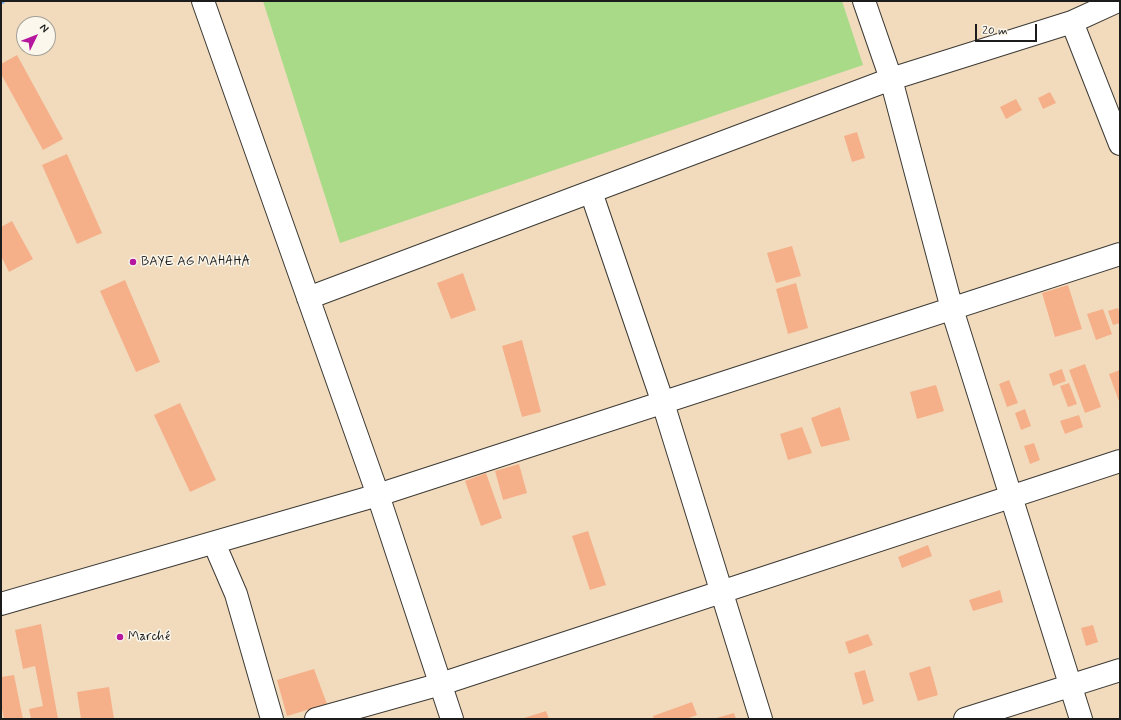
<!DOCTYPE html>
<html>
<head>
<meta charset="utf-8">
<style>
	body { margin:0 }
	#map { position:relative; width:1121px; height:720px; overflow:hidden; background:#f1dbbc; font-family:Mynerve,sans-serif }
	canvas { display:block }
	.frame { position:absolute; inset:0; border:2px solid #1c1c1c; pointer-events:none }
	.north { position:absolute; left:16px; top:16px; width:40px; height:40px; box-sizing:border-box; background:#fbf7ec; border:1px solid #a29f99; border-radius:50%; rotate:47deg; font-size:11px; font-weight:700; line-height:16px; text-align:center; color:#1c1c1c }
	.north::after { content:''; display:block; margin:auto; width:14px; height:18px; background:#b5179e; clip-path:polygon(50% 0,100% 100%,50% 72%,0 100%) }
	.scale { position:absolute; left:975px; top:24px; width:62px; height:18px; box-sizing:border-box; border:2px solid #1c1c1c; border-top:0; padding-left:5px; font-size:12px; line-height:14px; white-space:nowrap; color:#1c1c1c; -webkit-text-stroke:3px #fbf7ec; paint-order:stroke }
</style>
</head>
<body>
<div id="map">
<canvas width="1121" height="720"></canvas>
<div class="frame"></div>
<div class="north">N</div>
<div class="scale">20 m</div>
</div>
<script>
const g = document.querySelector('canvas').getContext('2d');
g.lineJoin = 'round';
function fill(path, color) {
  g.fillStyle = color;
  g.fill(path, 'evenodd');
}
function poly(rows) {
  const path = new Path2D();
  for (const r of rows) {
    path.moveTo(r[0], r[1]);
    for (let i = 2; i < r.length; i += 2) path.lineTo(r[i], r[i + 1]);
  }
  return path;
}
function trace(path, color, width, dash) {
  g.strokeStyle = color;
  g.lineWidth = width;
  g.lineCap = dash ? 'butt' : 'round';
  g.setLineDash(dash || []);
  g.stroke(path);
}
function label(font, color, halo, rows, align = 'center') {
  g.font = font + ' Mynerve,sans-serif';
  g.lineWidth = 3;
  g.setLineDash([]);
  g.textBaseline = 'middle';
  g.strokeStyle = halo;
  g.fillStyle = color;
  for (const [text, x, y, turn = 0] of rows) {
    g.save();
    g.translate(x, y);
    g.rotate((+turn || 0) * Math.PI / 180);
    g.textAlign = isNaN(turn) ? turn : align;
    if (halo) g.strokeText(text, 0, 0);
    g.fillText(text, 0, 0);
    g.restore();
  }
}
fill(poly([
	[263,1,842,1,863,65,340,243]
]), '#a8da88');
trace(poly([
	[1,1,2,1]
]), '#7caee8', 6);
fill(poly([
	[17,55,63,139,43,150,1,74,1,64],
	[1050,92,1056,103,1043,109,1038,98],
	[1016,99,1022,110,1006,119,1000,107],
	[857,132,865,158,852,162,844,136],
	[67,154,102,233,77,244,42,165],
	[12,221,33,259,9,272,1,256,1,227],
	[792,246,801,276,776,283,767,253],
	[463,273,476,310,451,319,437,283],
	[125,280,160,362,136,372,100,291],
	[796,283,808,328,788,334,776,289],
	[1068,285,1082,329,1055,337,1042,293],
	[1118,308,1120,314,1120,323,1113,325,1108,311],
	[1103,309,1112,334,1096,340,1087,314],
	[522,340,541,412,522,417,502,346],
	[1085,364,1101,407,1085,413,1069,370],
	[1062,369,1066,381,1053,386,1049,374],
	[1120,370,1120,404,1109,374],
	[1009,380,1018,403,1007,407,999,384],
	[1069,383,1077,404,1068,407,1060,386],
	[936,385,944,411,917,419,910,392],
	[180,403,216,480,190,492,154,415],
	[840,407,850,440,821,447,811,418],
	[1025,409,1031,426,1021,430,1015,413],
	[1079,415,1083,427,1065,434,1060,421],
	[802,427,812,453,788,460,780,434],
	[1034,443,1040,460,1030,464,1024,446],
	[519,464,527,493,503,500,495,471],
	[486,473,502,518,481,526,465,481],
	[588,531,606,585,590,590,572,536],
	[928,545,932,556,902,568,898,557],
	[1000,590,1003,602,973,611,969,600],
	[41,624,58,719,31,719,29,709,43,706,35,666,23,669,15,630],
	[1093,625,1098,642,1086,646,1081,628],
	[868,634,873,645,849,654,845,642],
	[930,666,938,695,918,701,909,673],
	[314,669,327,704,287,716,277,680],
	[865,670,874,701,863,705,854,673],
	[14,675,23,719,4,719,1,704,1,677],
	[109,687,114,719,81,719,77,692],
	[692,702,697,715,686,719,654,719,653,716],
	[546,711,549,719,521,719],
	[734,713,736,719,713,719]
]), '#f5b08a');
const minor = poly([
	[203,1,378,495,452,719],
	[864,1,891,79,952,309,1081,719],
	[1072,22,1120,144],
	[591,192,663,403,761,719],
	[308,298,891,79,1072,22,1118,1],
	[214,543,236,594,272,719],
	[1,604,378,495,1120,254],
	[316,719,441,684,1120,461],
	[965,719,1120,670]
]);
trace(minor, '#3c3934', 24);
trace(minor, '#fff', 22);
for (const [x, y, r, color] of [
	[133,262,4,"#b5179e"],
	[120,637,4,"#b5179e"]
]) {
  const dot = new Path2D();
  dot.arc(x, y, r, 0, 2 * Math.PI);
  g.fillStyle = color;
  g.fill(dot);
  trace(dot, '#fbf7ec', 1.5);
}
label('13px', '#1c1c1c', '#fbf7ec', [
	["BAYE AG MAHAHA",141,262],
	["Marché",128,637]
], 'left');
</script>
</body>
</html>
